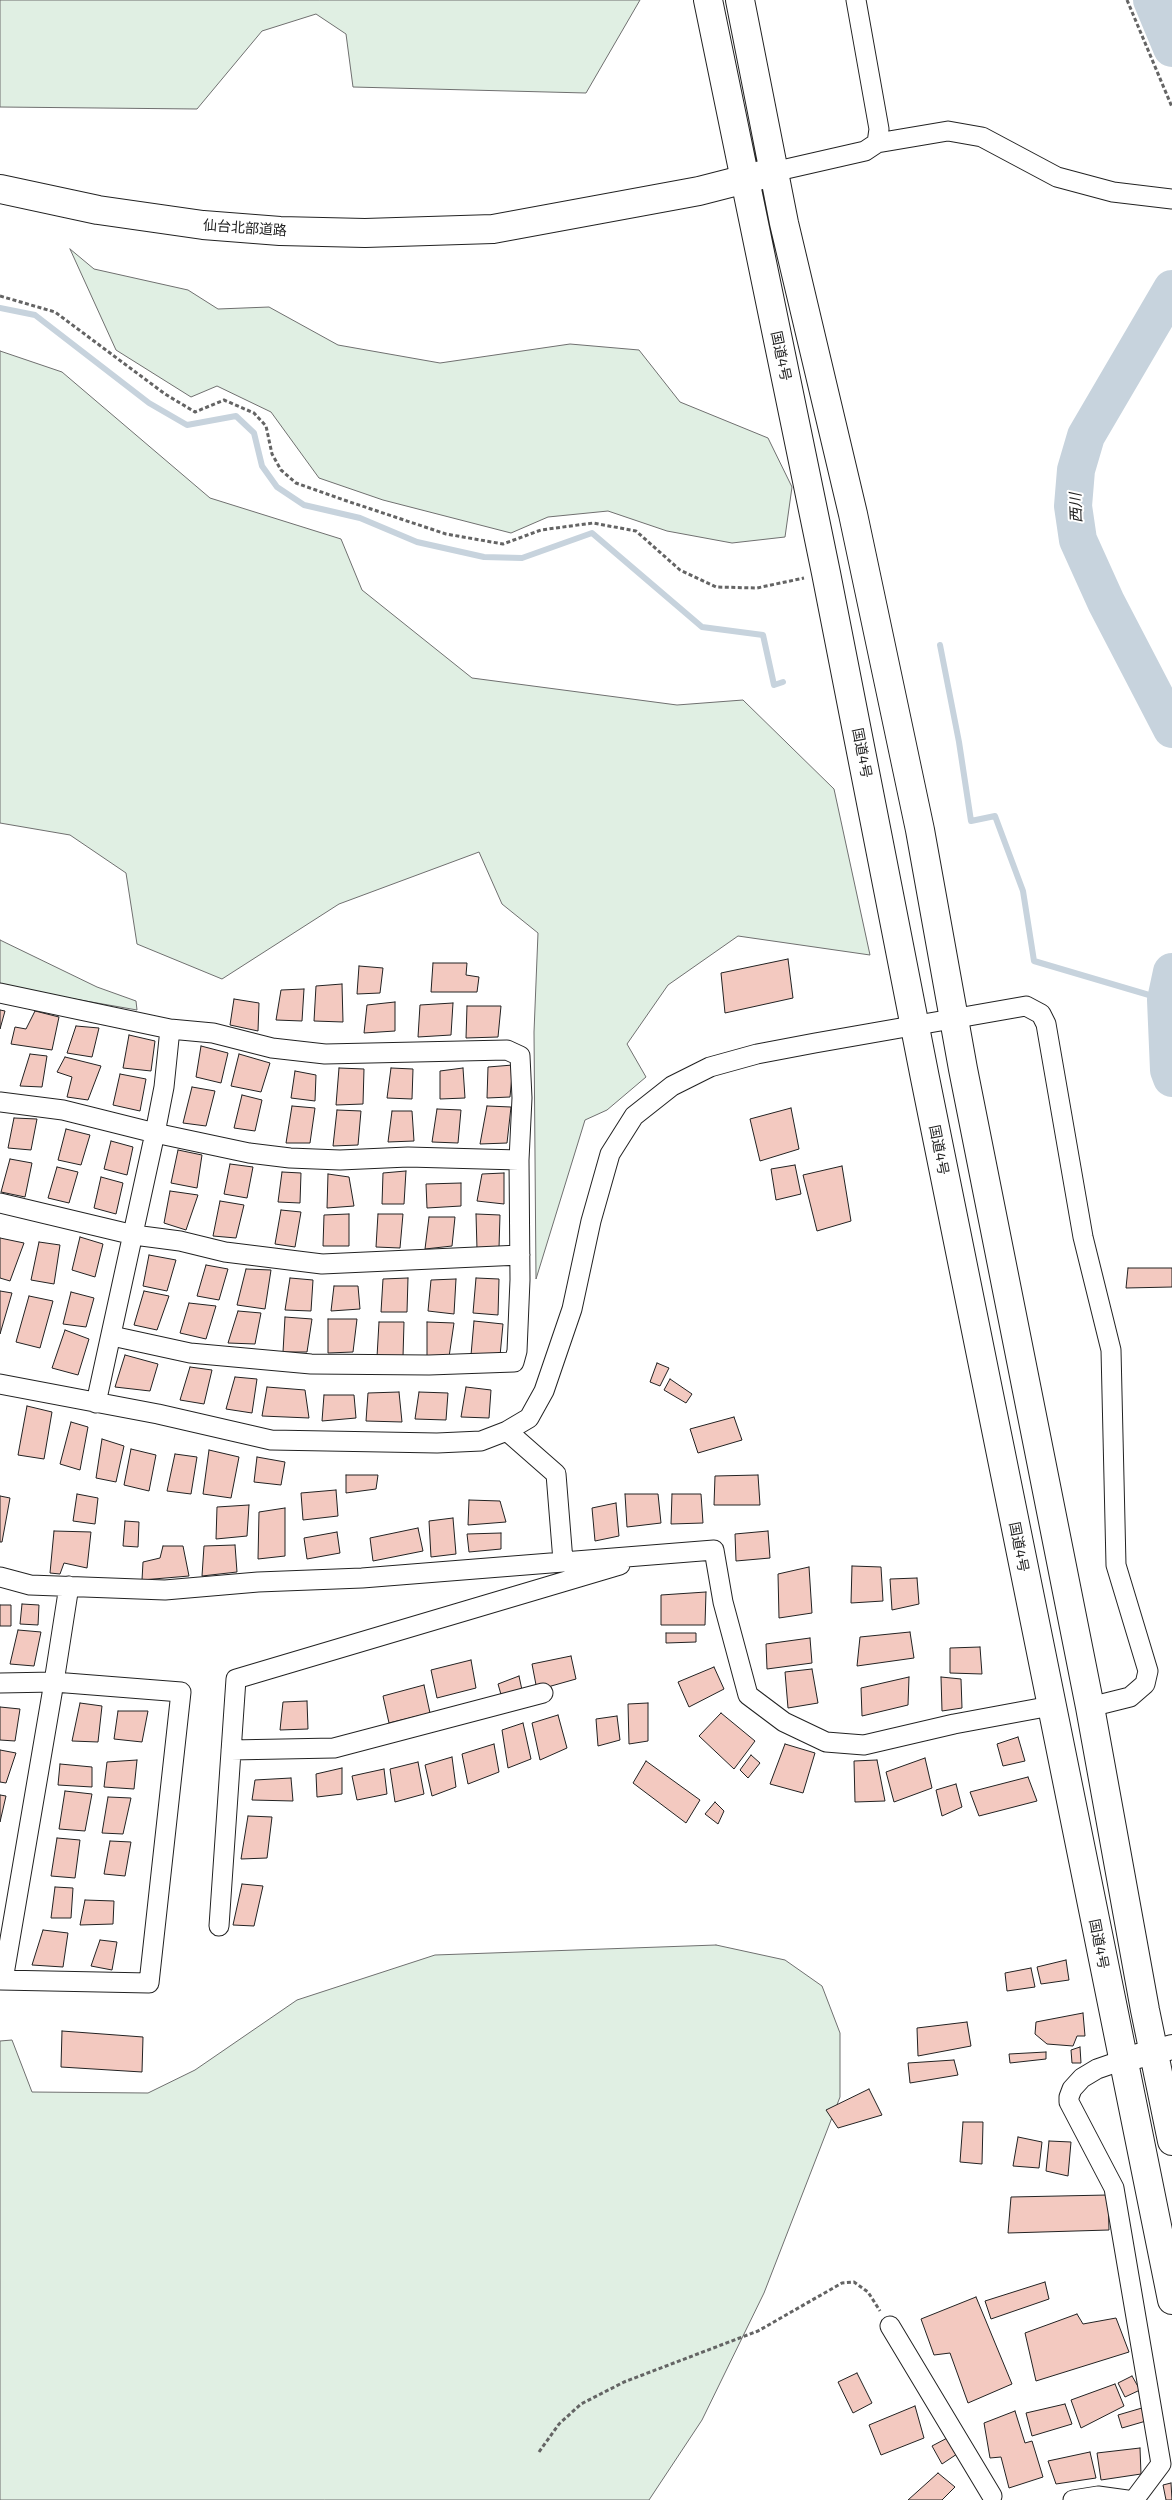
<!DOCTYPE html>
<html>
<head>
<meta charset="utf-8">
<style>
	body { margin:0 }
	canvas { display:block; background:#fff }
</style>
</head>
<body>
<canvas width="1172" height="2500"></canvas>
<script>
const g = document.querySelector('canvas').getContext('2d');
g.lineJoin = 'round';
function fill(path, color) {
  g.fillStyle = color;
  g.fill(path, 'evenodd');
}
function poly(rows) {
  const path = new Path2D();
  for (const r of rows) {
    path.moveTo(r[0], r[1]);
    for (let i = 2; i < r.length; i += 2) path.lineTo(r[i], r[i + 1]);
  }
  return path;
}
function trace(path, color, width, dash) {
  g.strokeStyle = color;
  g.lineWidth = width;
  g.lineCap = dash ? 'butt' : 'round';
  g.setLineDash(dash || []);
  g.stroke(path);
}
function label(font, color, halo, rows, align = 'center') {
  g.font = font + ' "Exo 2","Noto Sans JP",sans-serif';
  g.lineWidth = 4;
  g.setLineDash([]);
  g.textBaseline = 'middle';
  g.strokeStyle = halo;
  g.fillStyle = color;
  for (const [text, x, y, turn = 0] of rows) {
    g.save();
    g.translate(x, y);
    g.rotate((+turn || 0) * Math.PI / 180);
    g.textAlign = isNaN(turn) ? turn : align;
    if (halo) g.strokeText(text, 0, 0);
    g.fillText(text, 0, 0);
    g.restore();
  }
}
const green = poly([
	[0,0,640,0,586,93,353,87,346,34,316,14,262,31,197,109,0,107,0,0],
	[70,249,94,269,188,290,218,309,269,307,338,345,440,363,570,344,639,350,680,402,768,438,792,487,785,537,732,543,667,531,608,511,548,517,511,533,383,500,319,478,271,412,217,386,191,397,116,350,70,249],
	[0,351,62,372,210,498,341,539,362,590,472,678,677,705,743,700,834,789,870,955,738,936,668,985,627,1044,646,1077,607,1110,585,1120,536,1279,534,1032,538,933,502,904,479,852,339,904,222,979,137,944,126,873,70,835,0,823,0,351],
	[0,940,97,987,136,1001,137,1010,0,986,0,940],
	[716,1945,785,1960,822,1986,840,2033,840,2097,764,2293,702,2420,649,2500,0,2500,0,2041,12,2040,32,2092,148,2093,195,2070,297,2000,435,1955,716,1945]
]);
fill(green, '#e0efe3');
trace(green, '#6f6f6f', 1);
trace(poly([
	[0,308,35,315,149,403,187,425,236,416,254,433,262,466,277,487,304,505,360,518,417,542,484,557,522,558,592,533,702,627,763,635,774,685,783,682],
	[940,645,959,742,971,821,995,816,1023,891,1034,961,1166,1000]
]), '#c7d3dd', 6);
trace(poly([
	[1152,0,1172,48],
	[1172,289,1086,436,1076,470,1073,506,1078,540,1106,602,1172,729],
	[1172,972,1166,1000,1169,1070,1172,1078]
]), '#c7d3dd', 38);
const building = poly([
	[788,959,793,998,725,1013,721,973,788,959],
	[433,963,467,963,466,975,479,977,477,992,431,992,433,963],
	[359,966,383,968,380,993,357,994,359,966],
	[342,984,343,1022,314,1021,316,986,342,984],
	[304,989,302,1021,276,1020,281,990,304,989],
	[234,999,259,1003,258,1031,230,1025,234,999],
	[395,1002,395,1031,364,1033,367,1005,395,1002],
	[453,1003,451,1035,418,1037,420,1005,453,1003],
	[467,1006,501,1006,498,1037,466,1038,467,1006],
	[0,1010,5,1011,0,1029,0,1010],
	[35,1011,59,1017,52,1050,11,1044,15,1027,26,1029,35,1011],
	[76,1026,99,1028,92,1057,67,1053,76,1026],
	[129,1035,155,1041,151,1071,123,1068,129,1035],
	[201,1046,228,1053,221,1083,196,1077,201,1046],
	[30,1054,47,1056,42,1087,20,1086,30,1054],
	[239,1054,270,1063,261,1092,231,1086,239,1054],
	[65,1057,101,1066,88,1100,67,1097,72,1077,57,1072,65,1057],
	[513,1065,510,1097,487,1098,488,1067,513,1065],
	[339,1068,364,1069,363,1104,336,1105,339,1068],
	[391,1068,413,1069,412,1099,387,1098,391,1068],
	[463,1068,465,1098,440,1099,440,1071,463,1068],
	[295,1071,316,1075,315,1101,291,1098,295,1071],
	[120,1074,146,1079,140,1111,113,1105,120,1074],
	[192,1087,215,1091,206,1126,183,1123,192,1087],
	[242,1095,262,1100,255,1131,234,1128,242,1095],
	[292,1106,315,1108,310,1143,286,1143,292,1106],
	[487,1106,511,1107,507,1143,480,1144,487,1106],
	[791,1108,799,1149,760,1161,750,1119,791,1108],
	[437,1109,461,1110,458,1143,432,1142,437,1109],
	[337,1110,361,1111,358,1145,333,1146,337,1110],
	[392,1111,412,1111,414,1141,388,1142,392,1111],
	[14,1118,37,1119,31,1150,8,1148,14,1118],
	[66,1129,90,1135,81,1165,58,1160,66,1129],
	[111,1141,133,1147,127,1175,104,1169,111,1141],
	[178,1150,202,1155,197,1188,171,1183,178,1150],
	[10,1159,32,1163,25,1197,1,1192,10,1159],
	[230,1164,253,1167,247,1198,224,1194,230,1164],
	[795,1165,801,1194,776,1200,771,1169,795,1165],
	[842,1166,851,1221,817,1231,803,1175,842,1166],
	[57,1167,78,1172,69,1203,48,1198,57,1167],
	[406,1171,404,1204,382,1204,383,1173,406,1171],
	[282,1172,301,1173,300,1203,278,1202,282,1172],
	[504,1173,504,1204,477,1201,482,1174,504,1173],
	[328,1174,349,1177,354,1206,327,1208,328,1174],
	[101,1177,123,1183,116,1214,94,1208,101,1177],
	[461,1183,461,1206,427,1208,426,1184,461,1183],
	[170,1191,198,1195,186,1230,164,1223,170,1191],
	[220,1201,244,1205,236,1238,213,1236,220,1201],
	[281,1210,301,1212,295,1247,275,1244,281,1210],
	[349,1214,349,1246,323,1246,324,1215,349,1214],
	[378,1214,403,1214,400,1248,376,1247,378,1214],
	[476,1214,500,1215,499,1248,477,1249,476,1214],
	[429,1217,455,1217,452,1246,425,1249,429,1217],
	[80,1237,103,1244,95,1277,72,1270,80,1237],
	[0,1238,24,1243,10,1281,0,1278,0,1238],
	[39,1242,60,1245,54,1284,31,1280,39,1242],
	[149,1255,176,1260,167,1291,143,1286,149,1255],
	[206,1265,228,1269,219,1300,197,1296,206,1265],
	[1128,1268,1172,1268,1172,1287,1126,1288,1128,1268],
	[246,1269,271,1270,265,1309,237,1305,246,1269],
	[290,1278,313,1280,311,1311,285,1310,290,1278],
	[408,1278,407,1312,381,1312,383,1279,408,1278],
	[476,1278,499,1279,498,1315,473,1313,476,1278],
	[456,1279,454,1314,428,1311,431,1280,456,1279],
	[334,1286,358,1286,360,1309,331,1311,334,1286],
	[0,1291,12,1293,0,1334,0,1291],
	[144,1291,169,1296,157,1330,134,1325,144,1291],
	[71,1292,94,1298,86,1327,63,1324,71,1292],
	[29,1296,53,1301,40,1348,16,1342,29,1296],
	[189,1303,216,1306,206,1339,180,1333,189,1303],
	[238,1311,261,1313,255,1344,228,1343,238,1311],
	[285,1317,312,1319,307,1352,283,1352,285,1317],
	[328,1319,357,1319,353,1352,328,1353,328,1319],
	[474,1321,503,1324,500,1356,471,1355,474,1321],
	[379,1322,404,1322,403,1357,377,1357,379,1322],
	[427,1322,454,1323,449,1357,427,1357,427,1322],
	[65,1330,89,1339,78,1375,52,1368,65,1330],
	[125,1355,158,1364,150,1391,115,1387,125,1355],
	[657,1363,669,1368,660,1386,650,1382,657,1363],
	[190,1367,212,1370,204,1404,180,1400,190,1367],
	[235,1377,257,1379,252,1413,226,1409,235,1377],
	[670,1379,692,1394,686,1403,664,1390,670,1379],
	[267,1387,305,1390,309,1418,262,1416,267,1387],
	[466,1387,491,1390,489,1418,461,1417,466,1387],
	[399,1392,402,1422,366,1421,368,1393,399,1392],
	[419,1392,448,1393,446,1420,415,1419,419,1392],
	[324,1395,354,1395,356,1418,322,1421,324,1395],
	[27,1406,52,1412,44,1459,18,1455,27,1406],
	[734,1417,742,1440,698,1453,690,1429,734,1417],
	[71,1422,88,1427,80,1470,60,1464,71,1422],
	[102,1439,124,1446,116,1482,96,1478,102,1439],
	[131,1449,156,1455,149,1491,124,1485,131,1449],
	[209,1450,239,1457,231,1498,203,1494,209,1450],
	[175,1454,197,1457,191,1494,167,1491,175,1454],
	[257,1457,285,1462,281,1485,254,1482,257,1457],
	[346,1475,378,1475,376,1489,346,1493,346,1475],
	[758,1475,760,1505,714,1505,715,1476,758,1475],
	[336,1490,338,1516,303,1520,301,1493,336,1490],
	[77,1494,98,1498,95,1524,73,1521,77,1494],
	[625,1494,658,1494,661,1523,627,1527,625,1494],
	[672,1494,701,1494,703,1523,671,1524,672,1494],
	[0,1496,10,1498,2,1542,0,1542,0,1496],
	[469,1500,500,1501,506,1522,468,1525,469,1500],
	[616,1503,619,1536,595,1541,592,1508,616,1503],
	[249,1505,247,1536,216,1539,217,1507,249,1505],
	[285,1508,285,1556,258,1559,259,1512,285,1508],
	[453,1518,456,1554,431,1557,429,1521,453,1518],
	[125,1521,139,1522,138,1547,123,1546,125,1521],
	[418,1528,423,1551,373,1561,370,1538,418,1528],
	[54,1531,91,1532,87,1568,64,1563,60,1574,50,1573,54,1531],
	[768,1531,770,1558,736,1561,735,1534,768,1531],
	[337,1532,340,1553,307,1559,304,1538,337,1532],
	[501,1533,501,1549,469,1552,467,1534,501,1533],
	[235,1545,237,1572,202,1576,204,1546,235,1545],
	[163,1546,183,1546,189,1576,142,1580,143,1562,160,1558,163,1546],
	[852,1566,881,1567,883,1601,851,1603,852,1566],
	[809,1567,812,1613,779,1618,778,1574,809,1567],
	[917,1578,919,1604,892,1610,890,1579,917,1578],
	[706,1592,705,1625,661,1625,661,1595,706,1592],
	[22,1604,39,1605,38,1625,20,1624,22,1604],
	[0,1605,11,1605,11,1626,0,1626,0,1605],
	[18,1630,41,1632,34,1666,10,1664,18,1630],
	[910,1632,914,1658,857,1666,860,1637,910,1632],
	[666,1633,696,1633,696,1642,666,1643,666,1633],
	[810,1638,812,1663,767,1669,766,1644,810,1638],
	[980,1647,982,1674,950,1673,950,1648,980,1647],
	[571,1656,576,1679,537,1690,532,1664,571,1656],
	[471,1660,476,1688,437,1698,431,1670,471,1660],
	[714,1667,724,1689,689,1707,678,1682,714,1667],
	[812,1669,818,1703,788,1708,785,1672,812,1669],
	[519,1676,522,1690,502,1698,498,1684,519,1676],
	[909,1677,908,1705,862,1716,861,1688,909,1677],
	[941,1677,961,1679,962,1708,942,1711,941,1677],
	[424,1685,430,1713,389,1723,383,1696,424,1685],
	[307,1701,308,1729,280,1730,283,1702,307,1701],
	[80,1703,102,1706,98,1742,72,1741,80,1703],
	[648,1703,648,1741,629,1744,628,1704,648,1703],
	[0,1707,20,1709,15,1741,0,1740,0,1707],
	[118,1711,148,1711,142,1742,114,1739,118,1711],
	[721,1713,755,1741,734,1769,699,1736,721,1713],
	[558,1715,567,1748,540,1760,532,1723,558,1715],
	[617,1716,620,1740,598,1746,596,1719,617,1716],
	[523,1723,531,1759,508,1768,502,1730,523,1723],
	[1018,1737,1025,1761,1003,1766,997,1744,1018,1737],
	[494,1744,499,1772,468,1784,462,1754,494,1744],
	[785,1744,815,1753,803,1793,770,1784,785,1744],
	[0,1750,16,1753,6,1783,0,1782,0,1750],
	[751,1755,760,1763,748,1778,740,1770,751,1755],
	[452,1757,456,1787,432,1796,425,1765,452,1757],
	[925,1758,932,1788,894,1802,886,1772,925,1758],
	[137,1760,134,1789,104,1787,107,1762,137,1760],
	[877,1760,885,1801,855,1802,854,1761,877,1760],
	[646,1761,700,1800,686,1823,633,1783,646,1761],
	[418,1762,424,1794,395,1802,390,1769,418,1762],
	[60,1764,92,1767,92,1787,58,1785,60,1764],
	[342,1768,342,1794,317,1797,316,1774,342,1768],
	[384,1769,387,1794,357,1800,352,1776,384,1769],
	[1028,1777,1037,1801,979,1816,970,1792,1028,1777],
	[291,1778,293,1801,252,1800,255,1780,291,1778],
	[956,1784,962,1807,942,1816,936,1790,956,1784],
	[65,1791,92,1794,85,1831,59,1829,65,1791],
	[0,1795,6,1796,0,1822,0,1795],
	[108,1797,131,1798,123,1834,102,1833,108,1797],
	[715,1802,724,1811,718,1824,705,1814,715,1802],
	[248,1816,272,1817,267,1858,241,1859,248,1816],
	[57,1838,80,1840,75,1878,51,1876,57,1838],
	[110,1841,131,1842,125,1876,104,1874,110,1841],
	[242,1884,263,1886,254,1926,233,1925,242,1884],
	[55,1887,73,1888,71,1918,51,1918,55,1887],
	[85,1900,114,1901,113,1924,80,1925,85,1900],
	[43,1930,68,1933,63,1967,32,1965,43,1930],
	[100,1940,117,1942,112,1970,91,1966,100,1940],
	[1066,1960,1069,1980,1041,1984,1037,1967,1066,1960],
	[1031,1968,1035,1987,1007,1991,1005,1973,1031,1968],
	[1083,2013,1085,2036,1077,2036,1073,2046,1047,2044,1035,2034,1036,2022,1083,2013],
	[967,2022,971,2046,918,2056,917,2028,967,2022],
	[62,2031,143,2037,142,2072,61,2067,62,2031],
	[1080,2047,1081,2063,1072,2063,1071,2050,1080,2047],
	[1046,2052,1046,2059,1010,2063,1009,2054,1046,2052],
	[954,2060,958,2075,910,2083,908,2063,954,2060],
	[869,2089,882,2115,838,2128,826,2110,869,2089],
	[963,2122,983,2122,982,2164,960,2162,963,2122],
	[1018,2137,1042,2142,1039,2168,1013,2166,1018,2137],
	[1049,2141,1071,2142,1068,2176,1046,2171,1049,2141],
	[1108,2195,1109,2230,1008,2233,1011,2197,1108,2195],
	[1045,2282,1049,2299,991,2319,985,2301,1045,2282],
	[976,2297,1012,2384,968,2403,950,2353,934,2355,921,2319,976,2297],
	[1077,2314,1083,2324,1116,2318,1129,2352,1036,2381,1025,2333,1077,2314],
	[857,2373,872,2403,853,2413,838,2382,857,2373],
	[1132,2376,1140,2390,1125,2397,1118,2383,1132,2376],
	[1115,2384,1124,2406,1081,2428,1071,2400,1115,2384],
	[1065,2404,1072,2424,1032,2436,1026,2413,1065,2404],
	[915,2406,924,2438,881,2455,869,2425,915,2406],
	[1142,2408,1146,2421,1122,2428,1118,2415,1142,2408],
	[1015,2411,1025,2443,1032,2441,1043,2477,1009,2488,1001,2457,990,2458,984,2423,1015,2411],
	[951,2436,960,2452,942,2464,932,2446,951,2436],
	[1140,2448,1141,2474,1101,2480,1097,2453,1140,2448],
	[1090,2452,1096,2478,1056,2484,1048,2461,1090,2452],
	[938,2473,955,2487,942,2500,908,2500,938,2473],
	[1171,2483,1172,2500,1166,2500,1163,2485,1171,2483]
]);
fill(building, '#f3c9c0');
trace(building, '#222', 1);
const minor = poly([
	[877,143,948,131,982,137,1057,177,1113,192,1172,199],
	[773,172,865,151,877,143,879,129,856,0],
	[0,993,170,1029,213,1033,272,1048,325,1054,507,1050,520,1056,522,1098,519,1160,520,1280,517,1351,514,1362,429,1365,311,1364,190,1353,112,1336],
	[0,1102,63,1110,155,1133,249,1153,290,1158,340,1160,408,1157,519,1160],
	[0,1203,134,1235,180,1241,225,1252,322,1264,520,1255],
	[0,1384,158,1414,271,1440,437,1443,481,1441,507,1431,529,1418,544,1391,572,1309,591,1221,610,1154,634,1116,672,1086,710,1067,757,1054,815,1043,1026,1006,1041,1014,1046,1024,1083,1237,1111,1350,1116,1565,1148,1671,1145,1684,1130,1697,1090,1707],
	[96,1403,155,1133,164,1087,170,1029],
	[507,1431,556,1474,563,1561],
	[0,1577,30,1585,165,1590,258,1582,362,1578,714,1550,723,1602,748,1695,784,1722,826,1742,864,1745,954,1724,1051,1706],
	[0,1683,54,1682,3,1980],
	[231,1750,334,1748,543,1693],
	[219,1926,236,1679,620,1565],
	[0,1980,149,1983,181,1692,54,1682,69,1586],
	[1123,2060,1097,2069,1082,2078,1072,2089,1069,2097,1069,2102,1114,2188,1161,2464,1134,2500],
	[890,2326,992,2496],
	[1073,2500,1098,2496,1127,2500]
]);
const tertiary = poly([
	[1123,2060,1172,2047]
]);
const trunk = poly([
	[708,0,826,573,925,1078,1172,2300],
	[740,0,784,223,853,514,920,830,963,1069,1090,1707,1145,2010,1172,2141]
]);
const motorway = poly([
	[0,189,98,210,203,225,280,231,365,233,493,229,699,191,773,172]
]);
trace(minor, '#222', 21);
trace(tertiary, '#222', 26);
trace(trunk, '#222', 30);
trace(motorway, '#222', 30);
trace(poly([
	[1127,0,1172,107],
	[0,296,55,312,165,394,195,412,224,400,254,413,266,426,272,454,281,470,296,483,344,500,446,534,503,544,541,530,593,523,636,531,680,570,716,587,757,588,804,578],
	[539,2452,559,2424,581,2404,624,2382,758,2331,842,2283,854,2282,868,2292,880,2311]
]), '#646464', 3, [4, 2.5]);
trace(minor, '#fff', 19);
trace(tertiary, '#fff', 24);
trace(trunk, '#fff', 28);
trace(motorway, '#fff', 28);
label('14px', '#222', '#fff', [
	["仙台北部道路",245,228,4],
	["国道4号",781,356,78],
	["国道4号",862,753,79],
	["国道4号",939,1150,79],
	["国道4号",1019,1547,79],
	["国道4号",1099,1944,79]
]);
label('italic 15px', '#222', '#fff', [
	["西川",1076,508,-92]
]);
</script>
</body>
</html>
